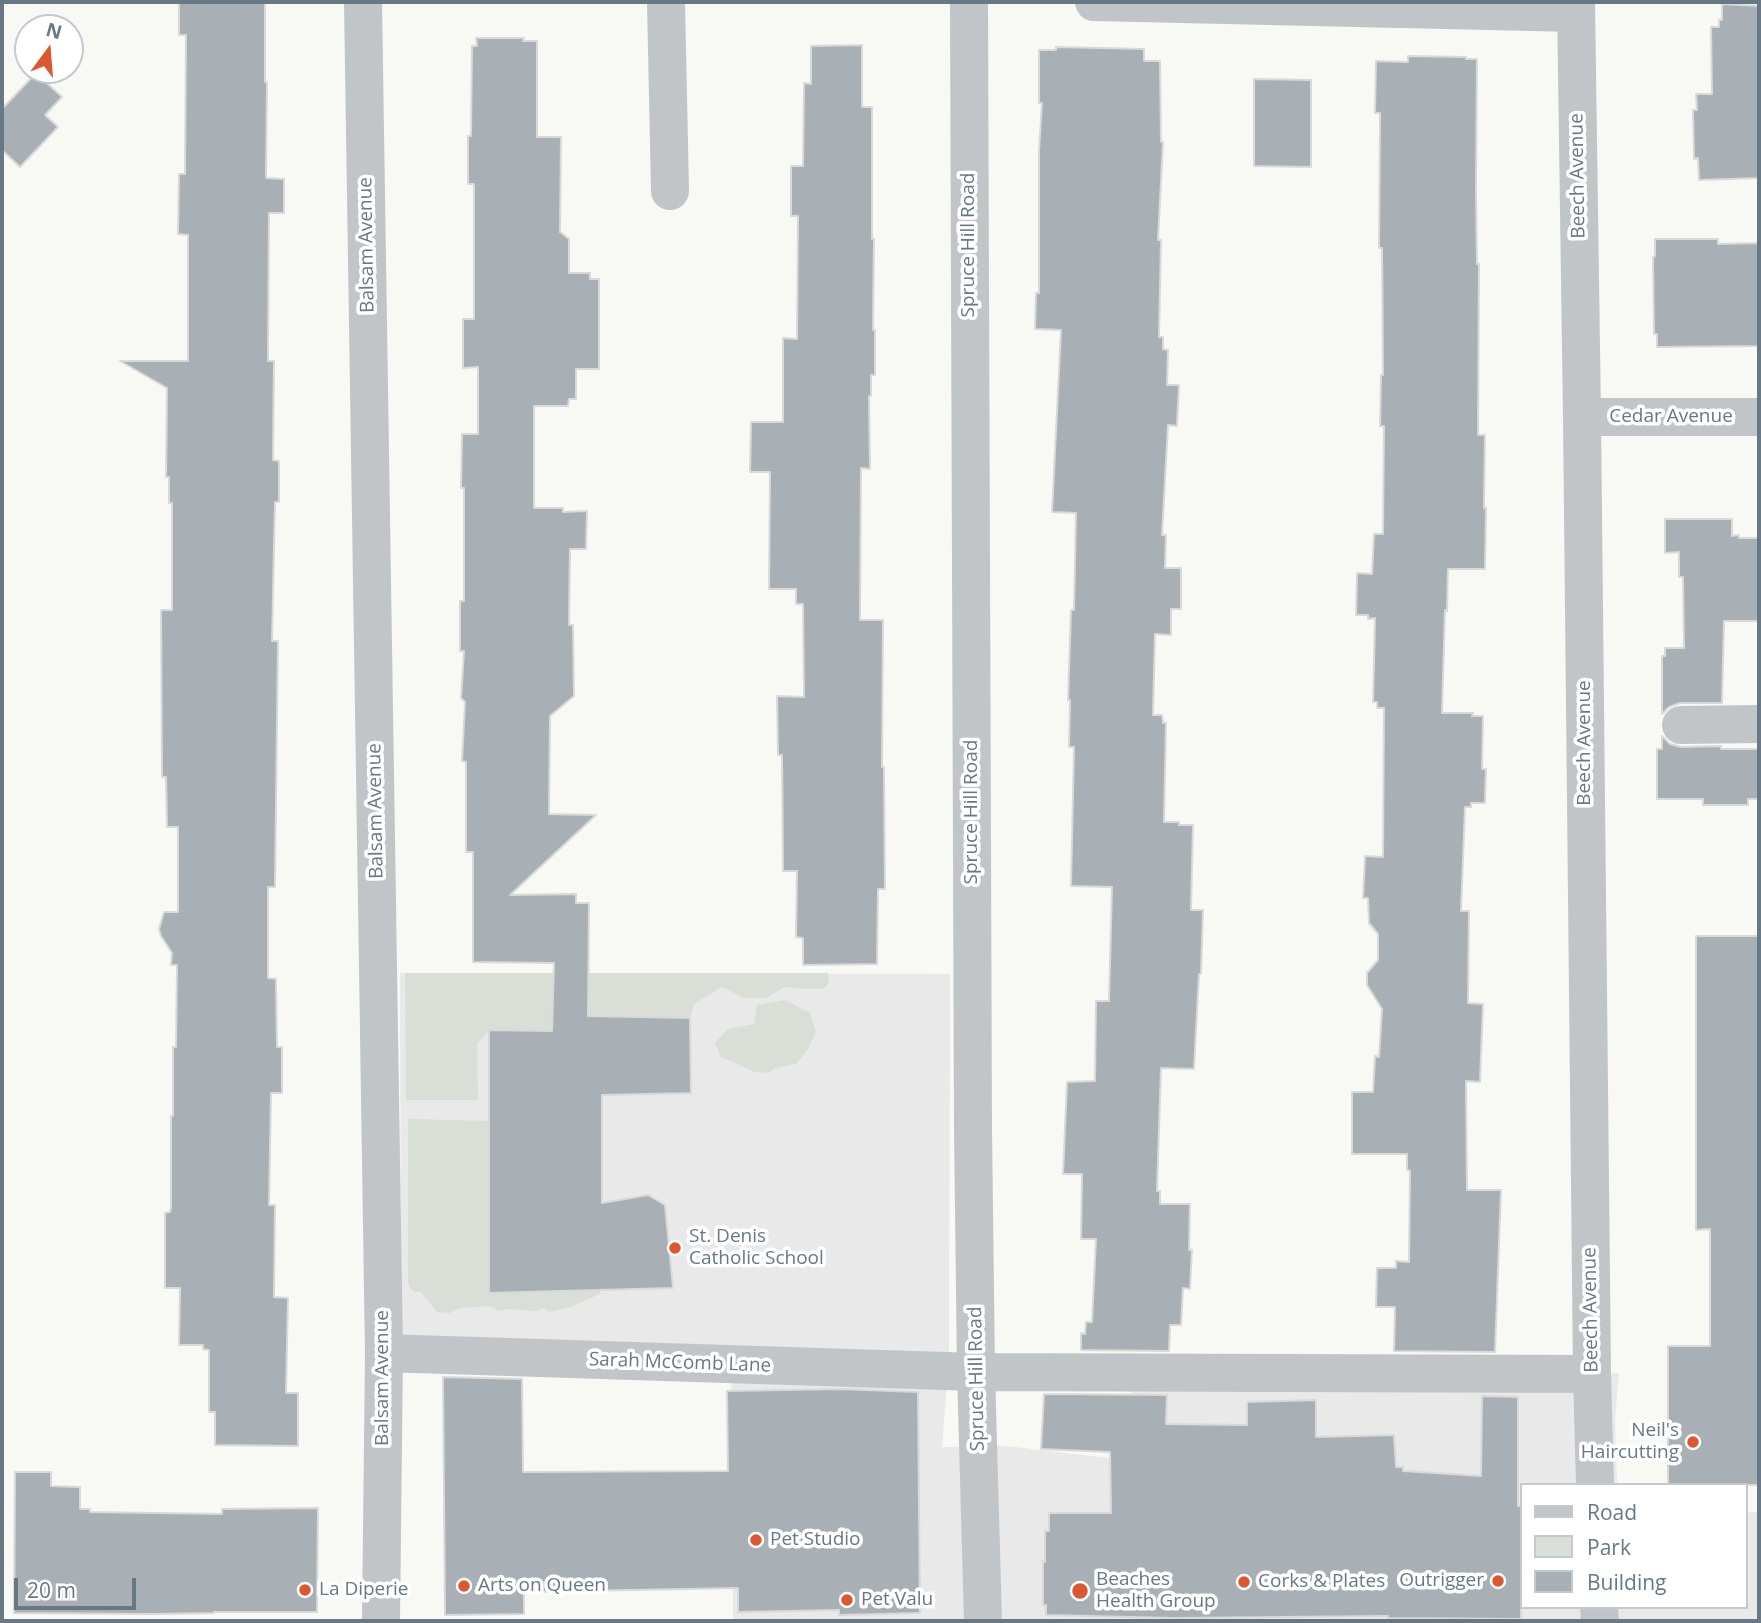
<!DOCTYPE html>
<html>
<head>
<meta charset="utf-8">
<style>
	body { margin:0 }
	#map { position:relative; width:1761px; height:1623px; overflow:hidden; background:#f8f8f5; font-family:"Open Sans",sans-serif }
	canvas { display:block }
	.frame { position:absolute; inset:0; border:4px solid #687885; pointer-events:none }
	.legend { position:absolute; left:1520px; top:1483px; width:228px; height:126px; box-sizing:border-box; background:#fff; border:2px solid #c3c9ce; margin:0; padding:9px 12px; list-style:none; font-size:21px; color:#687885 }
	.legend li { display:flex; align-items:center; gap:14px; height:35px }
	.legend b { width:35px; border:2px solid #c3c9ce }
	.north { position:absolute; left:14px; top:14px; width:70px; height:70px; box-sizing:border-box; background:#fff; border:2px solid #c3c9ce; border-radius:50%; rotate:16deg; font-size:19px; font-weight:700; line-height:28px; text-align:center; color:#687885 }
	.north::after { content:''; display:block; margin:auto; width:24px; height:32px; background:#dd5730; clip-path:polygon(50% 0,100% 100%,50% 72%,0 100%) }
	.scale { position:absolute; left:14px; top:1578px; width:122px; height:32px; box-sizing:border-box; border:4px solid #687885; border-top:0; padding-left:9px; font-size:21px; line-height:24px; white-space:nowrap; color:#687885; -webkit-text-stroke:5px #fff; paint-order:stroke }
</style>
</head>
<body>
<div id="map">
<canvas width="1761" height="1623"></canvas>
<div class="frame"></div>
<ul class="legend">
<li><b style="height:9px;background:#c1c5c8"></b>Road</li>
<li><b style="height:19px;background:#d9ded6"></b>Park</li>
<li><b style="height:19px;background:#a8b0b6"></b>Building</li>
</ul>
<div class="north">N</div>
<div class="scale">20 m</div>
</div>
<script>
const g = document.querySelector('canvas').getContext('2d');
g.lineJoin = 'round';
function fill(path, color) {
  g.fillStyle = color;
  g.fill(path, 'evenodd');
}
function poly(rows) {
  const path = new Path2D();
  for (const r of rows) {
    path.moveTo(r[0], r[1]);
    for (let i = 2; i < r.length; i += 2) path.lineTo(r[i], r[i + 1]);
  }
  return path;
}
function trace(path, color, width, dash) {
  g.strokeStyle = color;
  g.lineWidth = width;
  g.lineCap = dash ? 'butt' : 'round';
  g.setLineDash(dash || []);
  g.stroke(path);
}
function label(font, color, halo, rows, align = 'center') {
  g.font = font + ' "Open Sans",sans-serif';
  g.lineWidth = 7;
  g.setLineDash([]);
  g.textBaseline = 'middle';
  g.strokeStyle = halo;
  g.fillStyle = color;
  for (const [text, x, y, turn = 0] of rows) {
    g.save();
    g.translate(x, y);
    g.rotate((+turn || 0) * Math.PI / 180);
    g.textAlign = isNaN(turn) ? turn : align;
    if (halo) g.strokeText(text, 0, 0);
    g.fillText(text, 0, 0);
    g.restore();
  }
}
fill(poly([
	[400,973,950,974,949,1355,942,1447,1006,1446,1134,1461,1131,1368,1619,1373,1615,1420,1617,1485,1521,1485,1521,1607,1745,1607,1745,1513,1759,1512,1759,1621,733,1621,731,1355,401,1354]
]), '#e8e9e8');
fill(poly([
	[405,973,828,973,829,983,823,989,810,989,784,987,767,998,744,998,722,987,694,1004,690,1018,553,1014,552,1031,489,1030,477,1044,478,1100,406,1100],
	[785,1000,810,1013,816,1032,808,1049,796,1064,775,1068,769,1073,755,1072,721,1057,715,1043,728,1029,754,1024,757,1005],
	[408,1119,489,1121,489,1292,600,1289,600,1294,571,1307,549,1312,543,1308,537,1311,507,1309,498,1311,490,1306,460,1308,450,1313,437,1312,421,1292,415,1292,410,1288,408,1281]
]), '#d9ded6');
const building = poly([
	[179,2,265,2,265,82,267,82,266,178,284,179,284,213,269,213,268,361,274,361,273,460,279,461,279,502,275,502,272,641,278,641,275,887,268,887,268,978,276,979,277,1047,282,1047,282,1093,271,1093,269,1205,275,1205,274,1297,288,1298,286,1393,298,1393,298,1446,215,1445,215,1412,209,1412,209,1350,203,1349,203,1345,179,1345,180,1288,165,1288,165,1213,170,1212,171,1207,171,1116,173,1116,173,1047,176,1047,177,965,171,965,172,953,161,936,159,929,164,912,178,912,178,827,167,827,166,777,162,777,161,610,172,610,172,503,169,503,169,477,166,477,167,388,120,361,188,361,188,235,178,234,179,174,185,174,186,35,179,35,179,2],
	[1722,4,1759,6,1759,178,1699,180,1698,158,1694,159,1693,110,1697,110,1696,94,1712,94,1711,27,1719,27,1719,20,1722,20,1722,4],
	[476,38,524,38,523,41,537,41,537,137,561,137,560,232,569,239,569,273,590,273,590,279,599,279,599,369,576,369,576,399,569,399,568,406,534,406,534,508,563,508,563,512,587,511,586,549,570,549,569,625,573,625,574,696,550,716,549,814,596,815,510,895,576,894,576,903,589,903,588,1016,690,1018,691,1093,602,1095,602,1203,648,1195,665,1205,673,1288,489,1293,489,1030,552,1031,554,963,473,962,473,852,466,852,466,762,462,761,465,702,461,698,464,651,460,651,460,601,464,601,464,488,461,488,462,434,478,434,478,367,463,368,463,319,474,319,474,184,468,184,468,136,471,136,472,46,477,46,476,38],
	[862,45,862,107,872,107,872,239,874,239,873,330,875,330,875,375,871,375,871,396,869,396,870,469,861,468,860,620,883,620,882,767,884,767,885,889,878,889,877,964,803,965,803,938,796,937,797,871,783,871,782,755,778,755,777,696,804,697,803,604,796,604,796,589,769,589,770,472,750,472,751,422,783,422,783,338,797,339,798,216,791,216,791,166,803,166,804,83,811,84,811,46,862,45],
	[1056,47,1144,49,1144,61,1160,61,1161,142,1163,142,1158,240,1161,240,1159,337,1163,337,1163,349,1168,350,1167,385,1179,385,1177,426,1168,425,1162,535,1166,535,1165,568,1181,568,1181,609,1171,609,1171,635,1155,634,1153,715,1162,715,1163,723,1166,723,1164,822,1179,822,1179,825,1193,825,1191,910,1203,910,1201,974,1199,974,1194,1069,1161,1068,1157,1191,1160,1191,1160,1204,1190,1204,1189,1250,1192,1250,1190,1289,1183,1288,1181,1325,1170,1325,1169,1351,1081,1350,1081,1333,1085,1334,1086,1322,1092,1322,1096,1239,1081,1239,1082,1174,1063,1174,1067,1082,1095,1081,1096,1001,1109,1001,1112,887,1071,886,1074,747,1069,747,1070,700,1068,700,1071,610,1074,610,1076,513,1052,512,1061,330,1035,329,1036,293,1039,293,1039,151,1042,103,1039,103,1039,50,1056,50,1056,47],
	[1408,56,1466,57,1466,59,1477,59,1476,188,1477,264,1479,264,1478,435,1485,435,1484,508,1486,508,1485,569,1448,569,1447,611,1445,610,1442,713,1473,713,1472,716,1483,716,1482,769,1486,769,1485,803,1471,803,1471,807,1465,807,1461,911,1469,911,1468,1003,1483,1004,1480,1082,1466,1081,1467,1190,1501,1190,1495,1352,1394,1351,1395,1307,1376,1307,1377,1268,1396,1268,1396,1261,1409,1262,1410,1171,1407,1170,1407,1154,1352,1154,1352,1092,1373,1092,1375,1056,1379,1057,1382,1009,1367,985,1367,973,1378,960,1378,934,1369,923,1368,898,1363,898,1365,856,1383,857,1384,708,1377,708,1377,702,1373,702,1375,618,1368,619,1368,615,1356,615,1357,573,1372,574,1374,534,1383,534,1384,426,1380,426,1381,375,1383,375,1382,248,1379,248,1380,113,1375,113,1376,61,1408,62,1408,56],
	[36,73,62,97,45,115,58,127,20,167,2,150,2,109,36,73],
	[1254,79,1311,80,1311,167,1254,166,1254,79],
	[1655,239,1718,239,1718,244,1759,243,1759,346,1657,347,1657,334,1654,334,1653,257,1655,256,1655,239],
	[1665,519,1732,519,1732,536,1739,535,1739,538,1759,538,1759,621,1724,621,1722,703,1680,703,1669,707,1662,714,1662,656,1665,656,1665,648,1684,648,1683,577,1679,577,1679,552,1665,553,1665,519],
	[1662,736,1670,744,1681,747,1721,746,1721,749,1759,749,1759,799,1748,799,1748,805,1703,805,1703,799,1657,799,1657,749,1662,749,1662,736],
	[1696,936,1759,936,1759,1485,1668,1485,1668,1346,1710,1346,1710,1229,1696,1230,1696,936],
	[443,1377,522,1379,523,1472,728,1471,727,1391,839,1389,918,1392,920,1613,839,1615,839,1610,738,1612,738,1588,524,1592,524,1614,445,1615,443,1377],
	[1044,1394,1167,1395,1166,1424,1247,1425,1247,1402,1316,1400,1316,1437,1394,1435,1396,1467,1403,1467,1403,1471,1481,1476,1482,1396,1518,1397,1518,1506,1521,1506,1521,1619,1388,1618,1388,1616,1173,1618,1046,1615,1046,1605,1043,1605,1043,1561,1045,1562,1045,1531,1049,1531,1049,1513,1111,1513,1110,1452,1041,1449,1044,1394],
	[15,1472,51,1472,51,1486,80,1487,80,1509,90,1509,90,1512,222,1514,222,1509,318,1508,317,1612,214,1612,214,1613,154,1614,14,1613,15,1472]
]);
fill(building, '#a8b0b6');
trace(building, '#d9d9d7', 2);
trace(poly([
	[363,2,384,1353,381,1621],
	[666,2,670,191],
	[969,2,973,1128,976,1372,983,1621],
	[1094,2,1576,13],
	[1576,2,1582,417,1592,1374,1595,1485],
	[1582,417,1759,417],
	[1681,725,1759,724],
	[384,1353,976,1372,1592,1374],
	[1599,1607,1600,1621]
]), '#c1c5c8', 38);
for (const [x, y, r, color] of [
	[675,1248,7,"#dd5730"],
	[1693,1442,7,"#dd5730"],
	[756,1540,7,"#dd5730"],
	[1498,1581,7,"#dd5730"],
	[1244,1582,7,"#dd5730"],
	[464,1586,7,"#dd5730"],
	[305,1590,7,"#dd5730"],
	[1080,1591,9,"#dd5730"],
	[847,1600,7,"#dd5730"]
]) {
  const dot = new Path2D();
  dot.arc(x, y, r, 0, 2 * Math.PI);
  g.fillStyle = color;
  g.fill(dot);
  trace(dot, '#fff', 2.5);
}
label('19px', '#687885', '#fff', [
	["Beech Avenue",1578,176,-91],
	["Balsam Avenue",367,245,-91],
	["Spruce Hill Road",969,245,-90],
	["Cedar Avenue",1671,417],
	["Beech Avenue",1585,743,-90],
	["Balsam Avenue",376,811,-91],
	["Spruce Hill Road",972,812,-90],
	["Beech Avenue",1591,1310,-91],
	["Sarah McComb Lane",680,1363,2],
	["Balsam Avenue",383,1378,-90],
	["Spruce Hill Road",977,1379,-91]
]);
label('19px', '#687885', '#fff', [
	["St. Denis",689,1237],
	["Catholic School",689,1259],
	["Neil's",1679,1431,"right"],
	["Haircutting",1679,1453,"right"],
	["Pet Studio",770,1540],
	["Beaches",1096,1580],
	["Health Group",1096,1602],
	["Outrigger",1484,1581,"right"],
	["Corks & Plates",1258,1582],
	["Arts on Queen",478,1586],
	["La Diperie",319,1590],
	["Pet Valu",861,1600]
], 'left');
</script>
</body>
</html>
